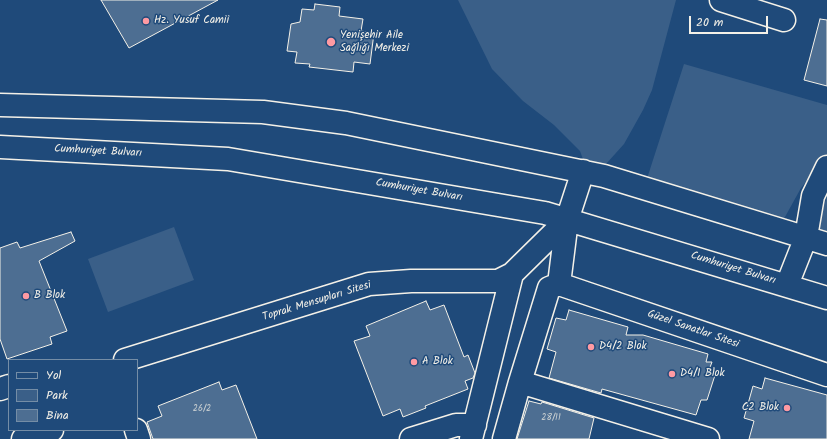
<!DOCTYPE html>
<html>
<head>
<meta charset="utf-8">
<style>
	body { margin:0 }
	#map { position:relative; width:827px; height:439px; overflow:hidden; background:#1f4a7a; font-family:Kalam,sans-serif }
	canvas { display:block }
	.legend { position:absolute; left:8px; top:359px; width:130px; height:72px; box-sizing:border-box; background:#1f4a7a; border:1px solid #748da6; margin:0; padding:5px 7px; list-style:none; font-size:12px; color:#f4f1e8 }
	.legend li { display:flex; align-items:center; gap:8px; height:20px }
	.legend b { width:20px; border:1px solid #748da6 }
	.scale { position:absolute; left:689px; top:16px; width:79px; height:18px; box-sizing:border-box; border:2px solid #f4f1e8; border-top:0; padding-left:5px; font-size:12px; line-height:14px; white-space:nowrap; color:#f4f1e8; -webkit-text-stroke:3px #1f4a7a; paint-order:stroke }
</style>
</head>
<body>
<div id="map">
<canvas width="827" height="439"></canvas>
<ul class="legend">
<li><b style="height:5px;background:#1f4a7a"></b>Yol</li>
<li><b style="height:11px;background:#3a5f88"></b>Park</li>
<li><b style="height:11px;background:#4d6e92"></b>Bina</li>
</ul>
<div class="scale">20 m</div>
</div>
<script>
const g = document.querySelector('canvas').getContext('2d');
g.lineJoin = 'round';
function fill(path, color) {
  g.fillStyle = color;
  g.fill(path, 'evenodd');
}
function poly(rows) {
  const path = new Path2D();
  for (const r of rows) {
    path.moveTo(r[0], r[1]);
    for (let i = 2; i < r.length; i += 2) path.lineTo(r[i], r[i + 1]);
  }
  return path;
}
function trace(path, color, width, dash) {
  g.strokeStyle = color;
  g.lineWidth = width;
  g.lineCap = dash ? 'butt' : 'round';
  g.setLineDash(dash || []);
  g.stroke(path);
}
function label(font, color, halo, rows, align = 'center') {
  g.font = font + ' Kalam,sans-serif';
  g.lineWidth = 3;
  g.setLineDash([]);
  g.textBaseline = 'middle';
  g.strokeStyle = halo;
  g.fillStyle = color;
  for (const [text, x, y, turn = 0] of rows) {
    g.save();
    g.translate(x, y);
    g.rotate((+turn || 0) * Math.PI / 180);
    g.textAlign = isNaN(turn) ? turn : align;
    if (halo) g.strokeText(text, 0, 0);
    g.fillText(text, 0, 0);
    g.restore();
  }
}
fill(poly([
	[458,0,676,0,652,90,643,110,624,144,606,164,597,169,585,165,580,151,554,125,523,101,492,69],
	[684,64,827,105,827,161,814,172,801,188,775,235,642,194],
	[827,196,827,238,819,235,819,222],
	[174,227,194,280,108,312,88,259]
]), '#3a5f88');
const building = poly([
	[101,0,218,0,129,48,101,0],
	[315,4,340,7,339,16,363,19,361,31,374,33,370,64,354,62,353,72,309,67,310,64,295,63,297,52,287,51,291,24,300,22,302,9,314,10,315,4],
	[820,19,827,20,827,86,804,80,820,19],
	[71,232,75,241,39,261,67,331,50,337,52,344,7,359,0,339,0,248,17,242,20,248,71,232],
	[426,301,430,310,444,305,464,357,468,355,475,373,473,378,465,381,468,389,425,406,426,408,403,417,400,409,383,416,354,341,370,336,366,326,426,301],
	[569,310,628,327,626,335,643,335,708,354,706,362,712,362,709,370,716,372,707,400,701,400,696,415,602,389,601,393,549,378,556,352,547,349,556,318,566,320,569,310],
	[765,378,827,395,827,439,749,439,754,421,744,418,753,386,762,389,765,378],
	[219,382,222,390,236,385,257,439,153,439,147,422,162,416,158,406,219,382],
	[529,401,541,404,542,402,594,418,589,439,517,439,529,401]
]);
fill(building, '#4d6e92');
trace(building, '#f4f1e8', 1);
const minor = poly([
	[721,0,784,20],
	[0,105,263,112,346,123,604,176,827,244],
	[0,147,228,159,545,213,827,298],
	[583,171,567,220,559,284,827,375],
	[787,285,806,237,813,196,827,167],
	[125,360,369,284,411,281,498,281,512,274,567,220],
	[520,382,708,439],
	[0,389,9,386],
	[136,430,139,439],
	[23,439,52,430],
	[411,439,456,425,475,425],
	[471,439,512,274],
	[504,439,520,382,549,288,559,284]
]);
trace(minor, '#f4f1e8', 25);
trace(minor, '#1f4a7a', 22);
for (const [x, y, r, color] of [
	[146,21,4,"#ff9aa2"],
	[331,42,5,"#ff9aa2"],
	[26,296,4,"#ff9aa2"],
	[591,347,4,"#ff9aa2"],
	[414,362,4,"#ff9aa2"],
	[672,374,4,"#ff9aa2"],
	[787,408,4,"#ff9aa2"]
]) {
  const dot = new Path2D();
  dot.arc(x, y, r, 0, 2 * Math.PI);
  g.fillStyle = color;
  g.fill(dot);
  trace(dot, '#1f4a7a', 1.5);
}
label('9px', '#cad0d2', null, [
	["26/2",202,409],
	["28/11",551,418]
]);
label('11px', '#f4f1e8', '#1f4a7a', [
	["Hz. Yusuf Camii",154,21],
	["Yenişehir Aile",340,36],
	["Sağlığı Merkezi",340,49],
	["B Blok",34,296],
	["D4/2 Blok",599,347],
	["A Blok",422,362],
	["D4/1 Blok",680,374],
	["C2 Blok",779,408,"right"]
], 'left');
label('11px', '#f4f1e8', '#1f4a7a', [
	["Cumhuriyet Bulvarı",98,152,3],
	["Cumhuriyet Bulvarı",419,191,10],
	["Cumhuriyet Bulvarı",733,269,17],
	["Toprak Mensupları Sitesi",317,302,-17],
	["Güzel Sanatlar Sitesi",693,330,19]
]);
</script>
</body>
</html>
